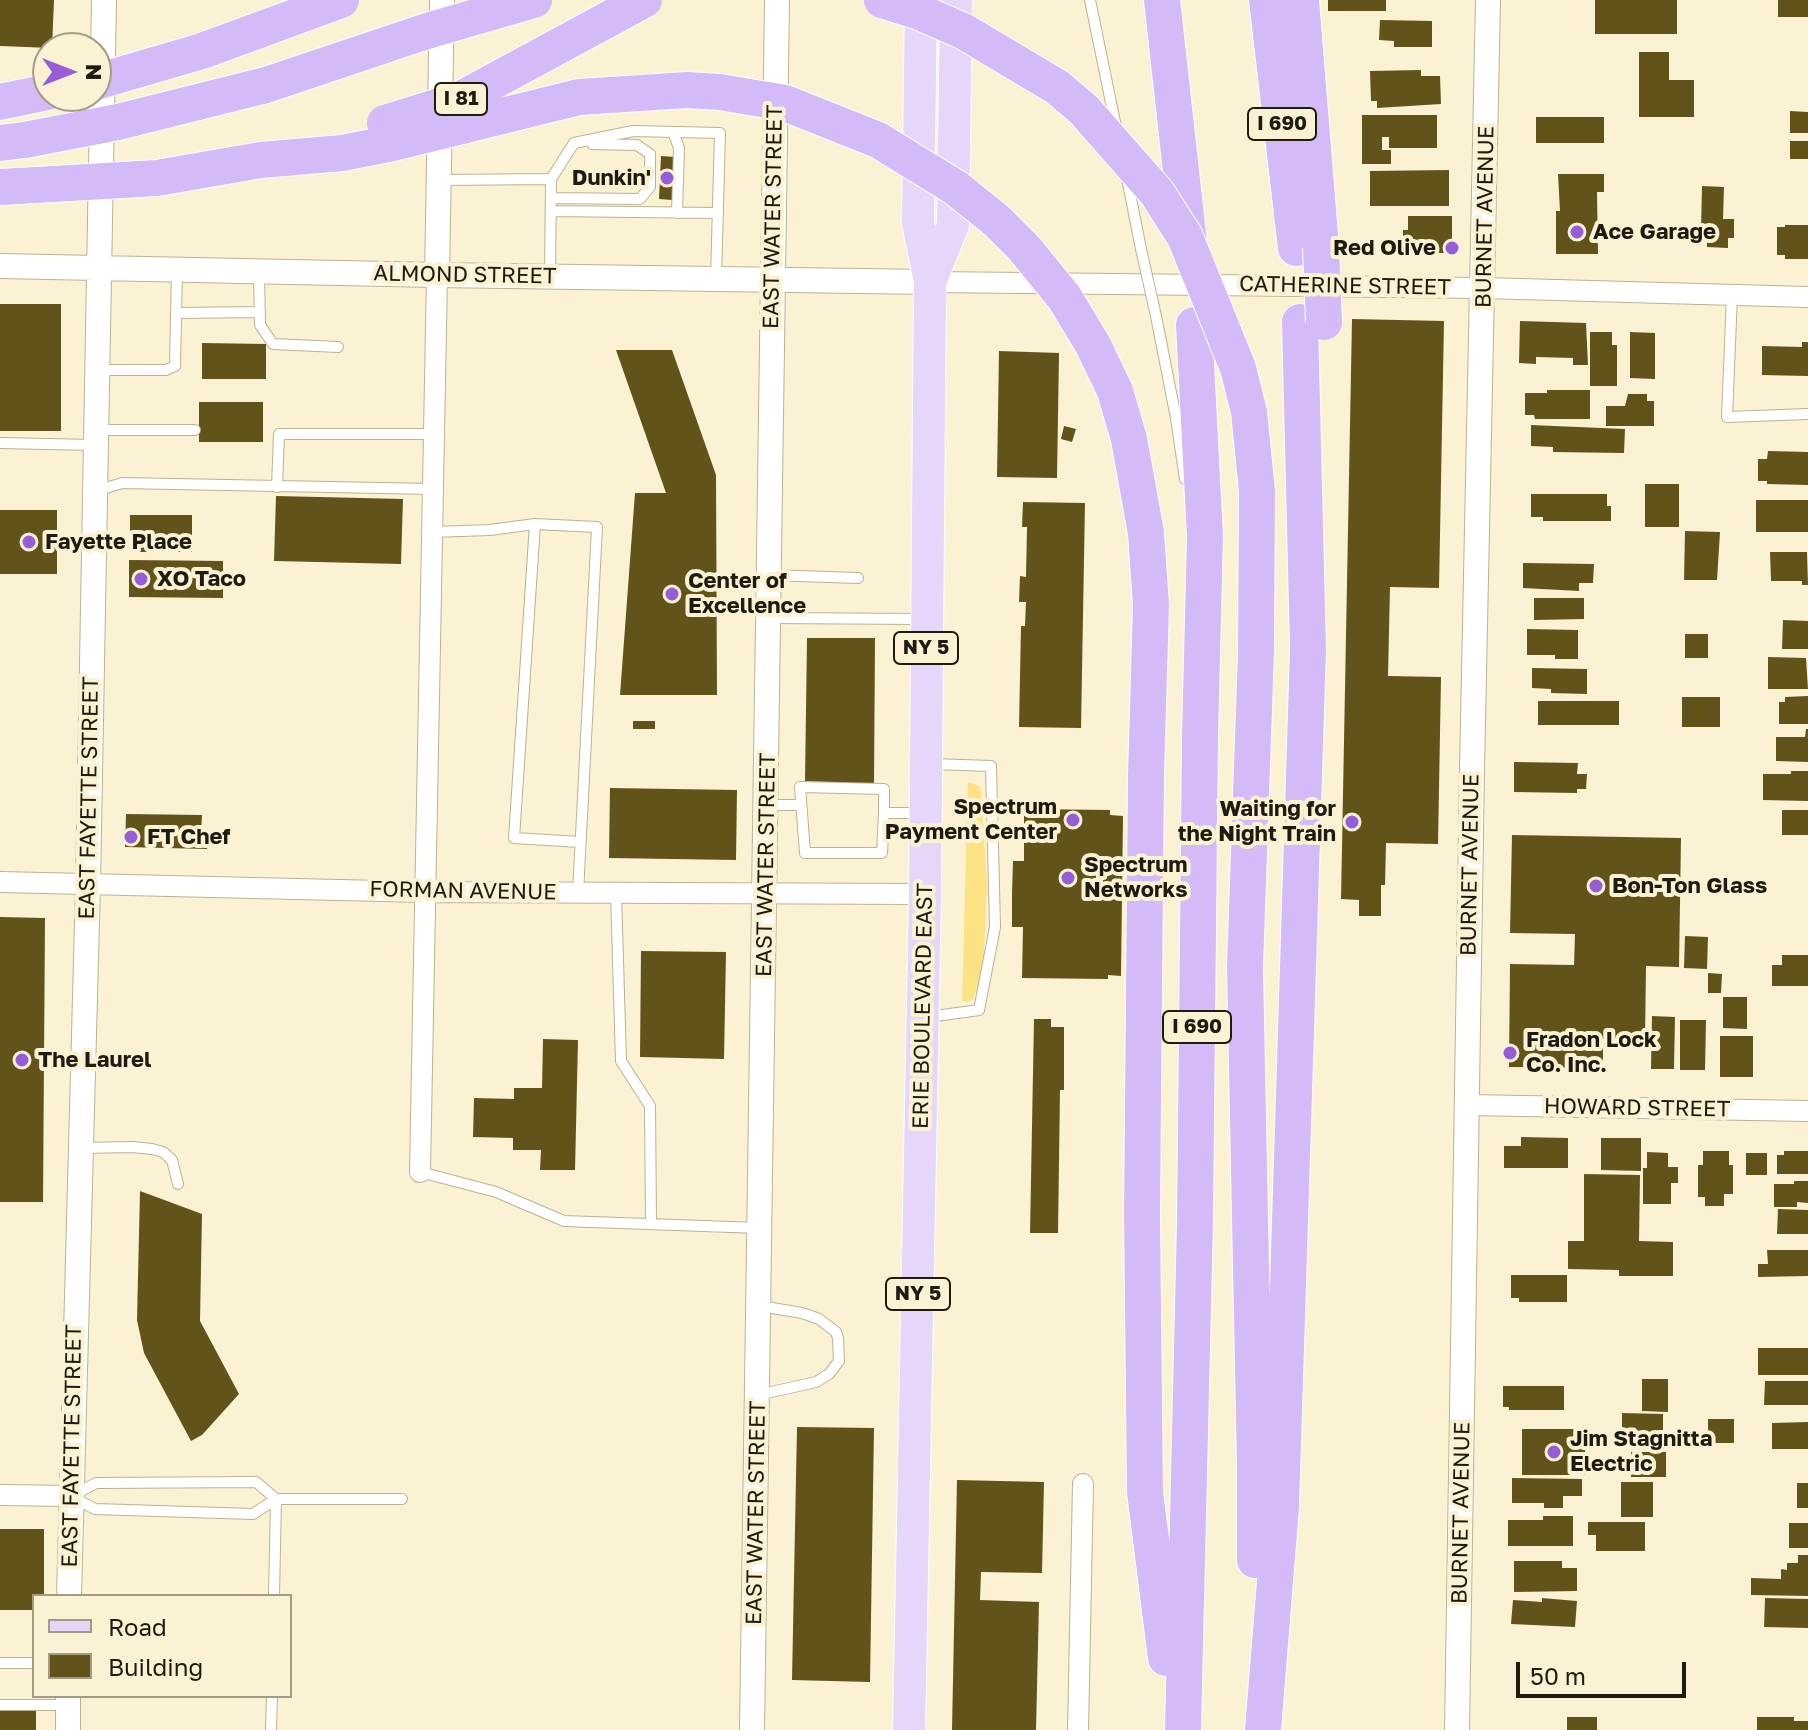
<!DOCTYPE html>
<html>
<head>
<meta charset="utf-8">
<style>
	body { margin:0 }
	#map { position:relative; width:1808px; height:1730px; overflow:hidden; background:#fbf2d3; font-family:"Golos Text",sans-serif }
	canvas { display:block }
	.legend { position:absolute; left:32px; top:1594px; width:260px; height:104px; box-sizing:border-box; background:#fbf2d3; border:2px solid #a39c85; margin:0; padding:10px 14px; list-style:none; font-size:24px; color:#1f1b10 }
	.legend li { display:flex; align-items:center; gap:16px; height:40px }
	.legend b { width:40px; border:2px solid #a39c85 }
	.north { position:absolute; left:32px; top:32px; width:80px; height:80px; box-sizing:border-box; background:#fbf2d3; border:2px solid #a39c85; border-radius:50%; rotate:90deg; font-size:22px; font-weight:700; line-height:32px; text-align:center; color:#1f1b10 }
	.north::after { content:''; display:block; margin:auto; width:28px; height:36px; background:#965ed6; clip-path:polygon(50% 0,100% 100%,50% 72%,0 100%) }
	.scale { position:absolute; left:1516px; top:1662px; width:170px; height:36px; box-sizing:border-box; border:4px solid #1f1b10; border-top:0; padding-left:10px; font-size:24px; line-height:28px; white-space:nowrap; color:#1f1b10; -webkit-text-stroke:6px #fbf2d3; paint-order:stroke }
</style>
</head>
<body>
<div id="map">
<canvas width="1808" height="1730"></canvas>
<ul class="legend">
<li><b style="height:10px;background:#e5d6fa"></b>Road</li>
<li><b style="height:22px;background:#62531b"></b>Building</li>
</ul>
<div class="north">N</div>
<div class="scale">50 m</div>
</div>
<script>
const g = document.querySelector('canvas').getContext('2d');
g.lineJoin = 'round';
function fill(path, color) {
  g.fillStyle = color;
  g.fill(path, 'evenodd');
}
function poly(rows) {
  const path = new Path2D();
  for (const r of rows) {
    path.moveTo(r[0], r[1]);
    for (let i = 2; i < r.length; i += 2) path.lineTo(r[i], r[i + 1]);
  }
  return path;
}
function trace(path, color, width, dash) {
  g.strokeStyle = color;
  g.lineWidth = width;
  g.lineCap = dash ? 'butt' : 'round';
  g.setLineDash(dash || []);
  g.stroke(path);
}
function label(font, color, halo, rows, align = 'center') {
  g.font = font + ' "Golos Text",sans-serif';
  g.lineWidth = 8;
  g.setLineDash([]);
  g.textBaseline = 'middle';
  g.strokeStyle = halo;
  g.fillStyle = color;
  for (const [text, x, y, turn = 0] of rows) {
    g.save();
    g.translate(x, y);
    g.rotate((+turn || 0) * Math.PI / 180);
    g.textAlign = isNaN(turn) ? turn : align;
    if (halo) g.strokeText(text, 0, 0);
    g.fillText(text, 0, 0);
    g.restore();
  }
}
fill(poly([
	[968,782,979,786,981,791,987,884,984,952,979,982,973,999,968,1002,962,1001]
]), '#fde284');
fill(poly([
	[0,0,54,0,52,48,0,46],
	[1328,0,1386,0,1386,11,1328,11],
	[1595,0,1677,0,1677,34,1595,34],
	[1778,0,1808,0,1808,17,1778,17],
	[1380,20,1432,21,1432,47,1394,47,1394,41,1379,40],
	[1639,52,1669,52,1669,80,1694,80,1694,117,1639,117],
	[1421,70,1421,76,1440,76,1441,104,1377,108,1377,101,1371,101,1370,71],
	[1790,111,1808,112,1808,133,1790,133],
	[1362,115,1437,115,1437,148,1389,148,1389,137,1382,137,1382,150,1391,150,1391,164,1362,164],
	[1536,117,1604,117,1604,143,1536,143],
	[1790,141,1808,141,1808,159,1790,159],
	[661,156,675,157,672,200,659,199],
	[1449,170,1449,206,1370,206,1370,171],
	[1558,174,1604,174,1604,192,1597,192,1598,254,1556,254,1556,211,1560,211],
	[1702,186,1724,187,1723,219,1734,219,1734,238,1728,238,1728,248,1707,247,1707,230,1701,230],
	[1408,216,1452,216,1452,253,1408,253,1408,242,1403,242,1403,230,1408,230],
	[1785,225,1808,225,1808,259,1785,259,1785,255,1777,255,1777,227,1785,227],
	[0,304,61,304,61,431,0,431],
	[1352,319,1444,321,1439,588,1390,587,1388,676,1441,677,1438,844,1386,843,1385,885,1381,885,1381,916,1359,916,1359,900,1341,899],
	[1520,321,1586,323,1588,365,1573,365,1573,358,1536,357,1536,364,1519,363],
	[1590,332,1612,332,1612,345,1617,345,1617,386,1590,386],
	[1630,332,1655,333,1655,379,1630,378],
	[1802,342,1808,342,1808,376,1762,375,1762,346,1802,347],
	[202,343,266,344,266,379,202,379],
	[616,350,672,350,716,475,717,695,620,695,635,493,666,493],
	[999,351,1059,353,1057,478,997,477],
	[1547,390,1590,390,1590,419,1535,419,1534,415,1525,415,1525,393,1547,393],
	[1628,394,1647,394,1647,401,1654,401,1654,426,1606,426,1606,406,1625,406],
	[199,402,263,402,263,442,199,442],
	[1531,425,1625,429,1624,453,1553,452,1553,447,1531,446],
	[1064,426,1076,429,1072,442,1061,439],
	[1768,451,1808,452,1808,485,1767,484,1767,481,1758,481,1758,459,1767,459],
	[1645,484,1679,484,1679,527,1645,527],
	[1531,494,1607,494,1607,506,1611,506,1611,521,1543,521,1543,517,1531,517],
	[276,496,403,499,401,564,274,561],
	[1756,500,1808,500,1808,532,1756,532],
	[1023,502,1085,503,1081,728,1019,727,1021,626,1025,626,1026,602,1019,602,1020,576,1026,577,1027,527,1022,527],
	[0,510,57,510,57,574,0,574],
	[130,515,192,515,192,552,130,552],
	[1685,531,1720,532,1717,580,1684,580],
	[1770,552,1807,552,1808,585,1802,585,1802,581,1771,581],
	[129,560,223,561,223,598,129,597],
	[1523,563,1594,564,1593,583,1579,583,1579,591,1523,588],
	[1534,598,1584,598,1584,619,1534,620],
	[1783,620,1808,621,1808,649,1782,649],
	[1527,629,1578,630,1578,659,1555,659,1555,655,1527,655],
	[1685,634,1708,634,1708,658,1685,658],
	[807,638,875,638,874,784,805,781],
	[1768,657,1806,658,1808,689,1768,689],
	[1532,668,1587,669,1587,694,1551,693,1551,689,1532,688],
	[1808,696,1808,724,1779,724,1779,702,1785,702,1785,697],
	[1682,697,1720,697,1720,727,1682,727],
	[1538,701,1619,701,1619,725,1538,725],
	[633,721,655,721,655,729,633,729],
	[1806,729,1808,729,1808,762,1776,761,1776,737,1805,737],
	[1514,762,1578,763,1577,774,1587,774,1586,789,1577,789,1577,793,1514,792],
	[1791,771,1808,771,1808,801,1763,800,1763,774,1791,774],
	[610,788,737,790,736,860,609,858],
	[1024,809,1110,810,1110,815,1123,816,1121,976,1108,975,1108,979,1022,978,1023,927,1012,927,1012,894,1013,861,1024,861],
	[1782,810,1808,810,1808,835,1782,835],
	[126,814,202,815,201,836,207,836,207,849,125,847],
	[1512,835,1681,838,1679,967,1646,966,1645,1040,1603,1039,1603,1068,1509,1067,1510,964,1574,965,1575,934,1510,933],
	[0,917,45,918,43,1202,0,1202],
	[1685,936,1708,937,1707,969,1684,968],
	[641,951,726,952,724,1059,640,1057],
	[1782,955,1808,955,1808,986,1772,986,1772,965,1782,965],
	[1708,973,1722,974,1721,993,1708,993],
	[1723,997,1747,997,1747,1029,1723,1028],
	[1652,1016,1675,1017,1674,1069,1651,1069],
	[1034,1019,1051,1019,1051,1027,1064,1027,1064,1090,1060,1090,1058,1233,1030,1233],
	[1680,1020,1706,1020,1705,1070,1680,1070],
	[1720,1036,1753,1036,1753,1077,1720,1077],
	[543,1039,578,1040,575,1170,540,1170,541,1150,513,1150,513,1138,473,1137,474,1098,514,1099,514,1088,542,1088],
	[1521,1137,1568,1138,1568,1168,1504,1168,1504,1146,1521,1146],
	[1601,1138,1641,1138,1641,1171,1601,1170],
	[1703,1151,1729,1151,1729,1165,1733,1165,1733,1194,1724,1194,1724,1206,1705,1206,1705,1197,1698,1197,1698,1165,1703,1165],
	[1784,1151,1808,1151,1808,1174,1777,1174,1777,1155,1784,1155],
	[1647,1152,1668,1153,1668,1167,1678,1167,1678,1183,1671,1183,1671,1204,1643,1204,1643,1168,1647,1168],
	[1746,1153,1767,1153,1767,1175,1746,1175],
	[1584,1174,1640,1175,1639,1241,1673,1242,1673,1276,1619,1276,1619,1270,1568,1269,1568,1241,1584,1241],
	[1794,1181,1808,1181,1808,1203,1797,1202,1797,1207,1774,1207,1774,1184,1794,1184],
	[140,1191,202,1214,200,1321,239,1394,202,1435,191,1441,144,1353,137,1320],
	[1778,1209,1808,1210,1808,1234,1777,1234],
	[1767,1250,1808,1250,1808,1276,1758,1277,1758,1264,1768,1264],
	[1511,1275,1567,1275,1567,1302,1519,1302,1519,1298,1511,1298],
	[1758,1348,1808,1348,1808,1375,1758,1375],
	[1642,1379,1668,1379,1668,1412,1642,1411],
	[1765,1381,1808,1381,1808,1405,1764,1405],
	[1503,1386,1564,1386,1564,1410,1509,1410,1509,1407,1503,1407],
	[1622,1413,1663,1414,1663,1436,1622,1435],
	[1708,1419,1734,1419,1734,1443,1708,1443],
	[1808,1422,1808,1449,1772,1449,1772,1423],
	[797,1427,874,1428,870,1682,792,1680],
	[1522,1429,1585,1429,1585,1475,1522,1475],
	[1631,1452,1666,1452,1666,1477,1631,1477],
	[1512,1478,1582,1479,1582,1496,1563,1496,1563,1508,1544,1508,1544,1503,1512,1503],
	[957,1480,1044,1482,1042,1573,981,1572,980,1600,1039,1602,1036,1730,952,1730],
	[1621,1482,1653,1482,1653,1517,1621,1517],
	[1797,1483,1808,1483,1808,1508,1797,1508],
	[1543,1516,1573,1516,1573,1546,1508,1546,1508,1520,1543,1520],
	[1588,1522,1645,1522,1645,1551,1596,1551,1596,1535,1588,1535],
	[1789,1523,1808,1523,1808,1548,1789,1548],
	[0,1529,44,1529,44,1596,34,1596,34,1610,0,1610],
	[1798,1555,1808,1555,1808,1596,1751,1595,1751,1578,1781,1579,1781,1569,1787,1570,1787,1563,1798,1563],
	[1514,1561,1562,1561,1562,1568,1577,1568,1577,1591,1514,1592],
	[1542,1598,1577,1601,1575,1627,1511,1624,1513,1600,1542,1602],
	[1765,1598,1808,1599,1808,1628,1764,1627],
	[0,1710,36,1711,36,1730,0,1730],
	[1567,1717,1597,1717,1597,1730,1567,1730],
	[1757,1717,1794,1717,1794,1721,1808,1721,1808,1730,1757,1730]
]), '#62531b');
const service = poly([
	[1090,0,1116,127],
	[673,132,679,148,677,213],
	[1127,178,1141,249],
	[551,179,574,143,633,131,720,133,716,279],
	[439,180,551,179,550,275],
	[551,198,640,199,650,187,650,154,637,145,592,144],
	[551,211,718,213],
	[259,272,260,325,273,344,338,347],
	[1732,295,1727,417,1808,414],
	[176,313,260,312],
	[1156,316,1176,418,1185,479],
	[98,370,166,370,175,366,177,270],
	[97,430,195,430],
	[0,443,94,445],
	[277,487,279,434,434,434],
	[96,491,122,483,433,489],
	[535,524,514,838,580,842],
	[432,532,490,530,535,524,597,527,578,893],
	[769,575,858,578],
	[769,618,925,619],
	[766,805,800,805],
	[884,813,884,789,800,787,805,853,882,853,884,813,923,813],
	[616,893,621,1061,650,1106,651,1224],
	[928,1017,979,1010,995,927,991,766,932,764],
	[82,1148,132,1147,152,1149,163,1152,172,1160,178,1184],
	[420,1172,496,1192,564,1221,759,1228],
	[758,1395,816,1382,829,1374,839,1361,838,1338,836,1332,819,1319,802,1313,760,1306],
	[71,1496,96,1483,256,1482,276,1499,274,1596],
	[72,1497,95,1509,253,1514,276,1499,402,1499],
	[0,1663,34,1663],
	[0,1705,68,1705],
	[271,1730,272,1696]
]);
const minor = poly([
	[930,282,1484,288,1808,297],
	[0,882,424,892,925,894],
	[1467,1105,1808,1111],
	[420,1172,437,275],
	[0,1495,70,1496],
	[1078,1730,1083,1484]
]);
const tertiary = poly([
	[0,266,437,275,930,282],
	[437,275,442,0],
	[69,1596,88,885,104,0],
	[68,1730,68,1696],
	[752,1730,777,0],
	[1457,1730,1472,769,1488,0]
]);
const primary = poly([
	[930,282,953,225,956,0],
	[909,1730,925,894,930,282,918,223,921,0]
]);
const motorway = poly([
	[1162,0,1189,243],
	[1267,0,1296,248],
	[1301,0,1321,247],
	[0,102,48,92],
	[0,143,25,140],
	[1146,533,1151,605,1146,775,1142,1214,1145,1492,1166,1658],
	[1255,1560,1255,1468,1245,967,1256,652],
	[1183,1730,1195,1221,1200,737,1205,536,1194,325],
	[1263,1730,1281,1507,1308,649,1300,322]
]);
trace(service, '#bbb294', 12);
trace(minor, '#bbb294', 22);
trace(tertiary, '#bbb294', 26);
trace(primary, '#fff', 34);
trace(motorway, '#fff', 38);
trace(service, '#fff', 10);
trace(minor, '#fff', 20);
trace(tertiary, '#fff', 24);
trace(primary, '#e5d6fa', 32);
trace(motorway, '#d4bbf7', 36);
const serviceBridge = poly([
	[1141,249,1156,316]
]);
const motorwayBridge = poly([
	[882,0,917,11,963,31,1057,87,1084,110,1157,193,1185,237,1238,368,1249,412,1257,491,1256,652],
	[96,82,202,51,341,0],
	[385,123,459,100,644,0],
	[25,140,118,122,266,85,427,31,534,0],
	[0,187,157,178,261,160,342,153,393,143,579,97,687,90,720,92,785,103,878,140,956,188,997,221,1024,248,1064,297,1093,345,1115,391,1129,439,1146,533],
	[1321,247,1324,322]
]);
trace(serviceBridge, '#bbb294', 12, []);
trace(motorwayBridge, '#fff', 38, []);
trace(serviceBridge, '#fff', 10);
trace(motorwayBridge, '#d4bbf7', 36);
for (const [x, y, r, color] of [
	[667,178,8,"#965ed6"],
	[1577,232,8,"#965ed6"],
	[1452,248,8,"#965ed6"],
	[29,542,8,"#965ed6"],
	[141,579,8,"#965ed6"],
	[672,594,8,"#965ed6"],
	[1073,820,8,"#965ed6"],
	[1352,822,8,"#965ed6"],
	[131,837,8,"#965ed6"],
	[1068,878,8,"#965ed6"],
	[1596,886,8,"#965ed6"],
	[1510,1053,8,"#965ed6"],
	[22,1060,8,"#965ed6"],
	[1554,1452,8,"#965ed6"]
]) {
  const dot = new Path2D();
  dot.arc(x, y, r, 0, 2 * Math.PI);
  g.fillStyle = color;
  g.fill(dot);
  trace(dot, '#fbf2d3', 3);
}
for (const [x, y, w] of [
	[461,99,52],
	[1282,124,68],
	[926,648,64],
	[1197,1027,68],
	[918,1294,64]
]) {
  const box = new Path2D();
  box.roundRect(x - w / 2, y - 16, w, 32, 6);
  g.fillStyle = '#fbf2d3';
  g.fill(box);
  trace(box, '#1f1b10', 2);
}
label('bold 20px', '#1f1b10', null, [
	["I 81",461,99],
	["I 690",1282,124],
	["NY 5",926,648],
	["I 690",1197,1027],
	["NY 5",918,1294]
]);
label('bold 22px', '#1f1b10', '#fbf2d3', [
	["Dunkin'",651,178,"right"],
	["Ace Garage",1593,232],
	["Red Olive",1436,248,"right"],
	["Fayette Place",45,542],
	["XO Taco",157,579],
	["Center of",688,581],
	["Excellence",688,606],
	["Spectrum",1057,807,"right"],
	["Payment Center",1057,832,"right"],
	["Waiting for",1336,809,"right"],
	["the Night Train",1336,834,"right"],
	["FT Chef",147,837],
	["Spectrum",1084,865],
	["Networks",1084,890],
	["Bon-Ton Glass",1612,886],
	["Fradon Lock",1526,1040],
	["Co. Inc.",1526,1065],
	["The Laurel",38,1060],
	["Jim Stagnitta",1570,1439],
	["Electric",1570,1464]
], 'left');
label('22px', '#1f1b10', '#fbf2d3', [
	["EAST WATER STREET",773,217,-89],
	["BURNET AVENUE",1485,217,-89],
	["ALMOND STREET",465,275,1],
	["CATHERINE STREET",1345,286,1],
	["EAST FAYETTE STREET",89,798,-89],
	["EAST WATER STREET",766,865,-89],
	["BURNET AVENUE",1470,865,-89],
	["FORMAN AVENUE",463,891,1],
	["ERIE BOULEVARD EAST",923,1006,-89],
	["HOWARD STREET",1637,1108,1],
	["EAST FAYETTE STREET",72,1446,-89],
	["EAST WATER STREET",756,1513,-89],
	["BURNET AVENUE",1461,1513,-89]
]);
</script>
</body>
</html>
